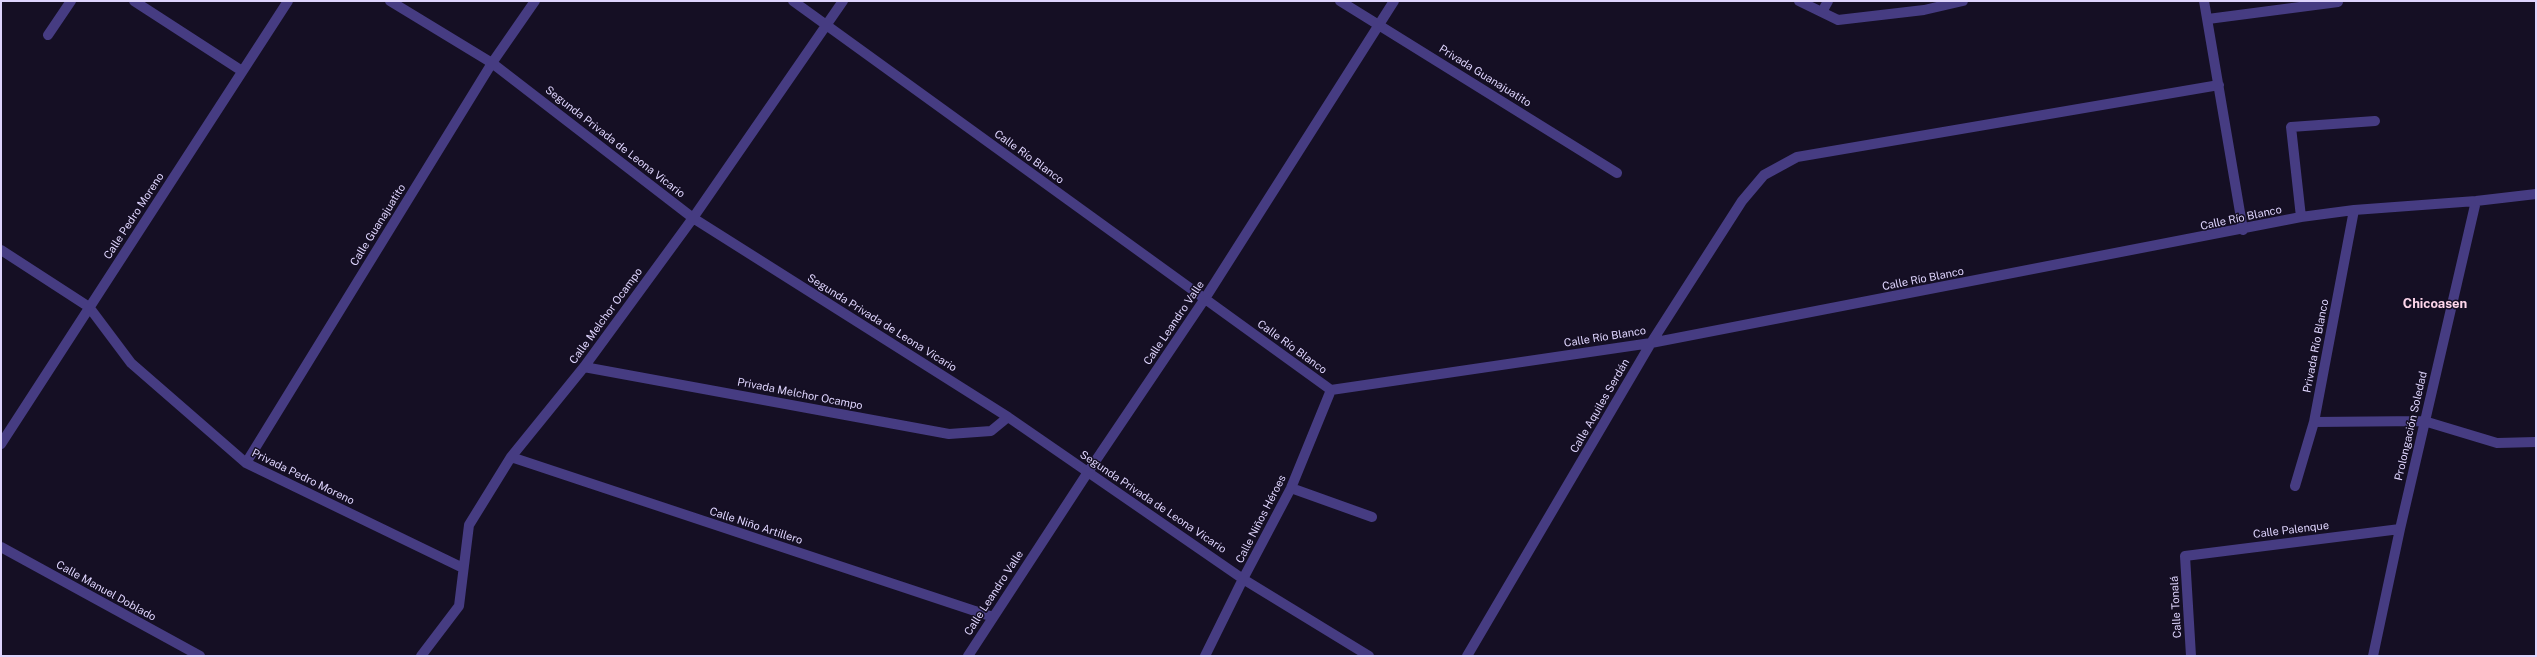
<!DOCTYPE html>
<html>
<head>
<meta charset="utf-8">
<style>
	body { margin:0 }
	#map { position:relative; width:2537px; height:657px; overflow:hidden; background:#150f24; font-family:"Public Sans",sans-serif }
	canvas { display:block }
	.frame { position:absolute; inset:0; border:2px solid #ded4fd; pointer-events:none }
</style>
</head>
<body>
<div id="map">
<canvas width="2537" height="657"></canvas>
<div class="frame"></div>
</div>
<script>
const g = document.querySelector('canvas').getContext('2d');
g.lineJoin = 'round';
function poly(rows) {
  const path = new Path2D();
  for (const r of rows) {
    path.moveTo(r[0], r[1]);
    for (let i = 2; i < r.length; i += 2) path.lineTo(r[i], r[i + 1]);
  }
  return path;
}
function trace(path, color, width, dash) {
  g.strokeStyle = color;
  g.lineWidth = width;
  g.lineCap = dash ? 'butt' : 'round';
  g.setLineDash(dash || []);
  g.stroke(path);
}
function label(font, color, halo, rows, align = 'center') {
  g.font = font + ' "Public Sans",sans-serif';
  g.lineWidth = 3;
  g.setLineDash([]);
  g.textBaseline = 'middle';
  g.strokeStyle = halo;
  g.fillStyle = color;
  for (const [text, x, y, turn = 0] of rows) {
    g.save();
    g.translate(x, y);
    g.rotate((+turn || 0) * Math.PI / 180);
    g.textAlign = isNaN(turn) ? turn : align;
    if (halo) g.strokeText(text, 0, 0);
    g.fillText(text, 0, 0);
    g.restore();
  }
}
trace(poly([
	[134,1,242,71],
	[390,1,492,63,693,218,1008,417,1243,579,1369,656],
	[793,1,1331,390,1651,343,2301,217,2354,210,2476,201,2536,194],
	[1340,1,1617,173],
	[1799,1,1838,20,1924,10,1963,1],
	[2204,1,2243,230],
	[1822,12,1828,1],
	[2208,19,2338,2],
	[48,35,71,1],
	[2301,217,2291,127,2375,121],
	[1,250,89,307,131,363,246,463,463,568],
	[584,367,949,434,991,431,1008,417],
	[2314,422,2424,421,2497,443,2536,442],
	[1,444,288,1],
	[511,457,993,617],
	[246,463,492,63,535,1],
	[2295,486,2314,422,2354,210],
	[1291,488,1372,517],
	[1,547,200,656],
	[421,656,459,606,469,525,511,457,584,367,693,218,843,1],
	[968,656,1088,472,1204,300,1394,1],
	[1205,656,1243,579,1291,488,1331,390],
	[1467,656,1651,343,1742,201,1764,175,1797,157,2219,85],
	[2191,656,2185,556,2400,529],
	[2373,656,2400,529,2476,201]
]), '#463c82', 10);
label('11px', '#ded4fd', '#150f24', [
	["Privada Guanajuatito",1485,76,32],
	["Segunda Privada de Leona Vicario",615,142,38],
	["Calle Río Blanco",1029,157,36],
	["Calle Pedro Moreno",134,216,-57],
	["Calle Río Blanco",2241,218,-12],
	["Calle Guanajuatito",378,225,-58],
	["Calle Río Blanco",1923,279,-11],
	["Calle Melchor Ocampo",606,316,-54],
	["Segunda Privada de Leona Vicario",882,323,32],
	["Calle Leandro Valle",1174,323,-56],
	["Calle Río Blanco",1605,337,-9],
	["Privada Río Blanco",2316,346,-79],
	["Calle Río Blanco",1292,347,36],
	["Privada Melchor Ocampo",800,394,11],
	["Calle Aquiles Serdán",1600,406,-60],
	["Prolongación Soledad",2411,426,-77],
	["Privada Pedro Moreno",303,477,26],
	["Segunda Privada de Leona Vicario",1153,502,34],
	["Calle Niños Héroes",1261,519,-63],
	["Calle Niño Artillero",756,526,18],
	["Calle Palenque",2291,530,-7],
	["Calle Manuel Doblado",106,591,29],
	["Calle Leandro Valle",994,593,-57],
	["Calle Tonalá",2176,607,-93]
]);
label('bold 13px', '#fed6eb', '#150f24', [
	["Chicoasen",2435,304]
]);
</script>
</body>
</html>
